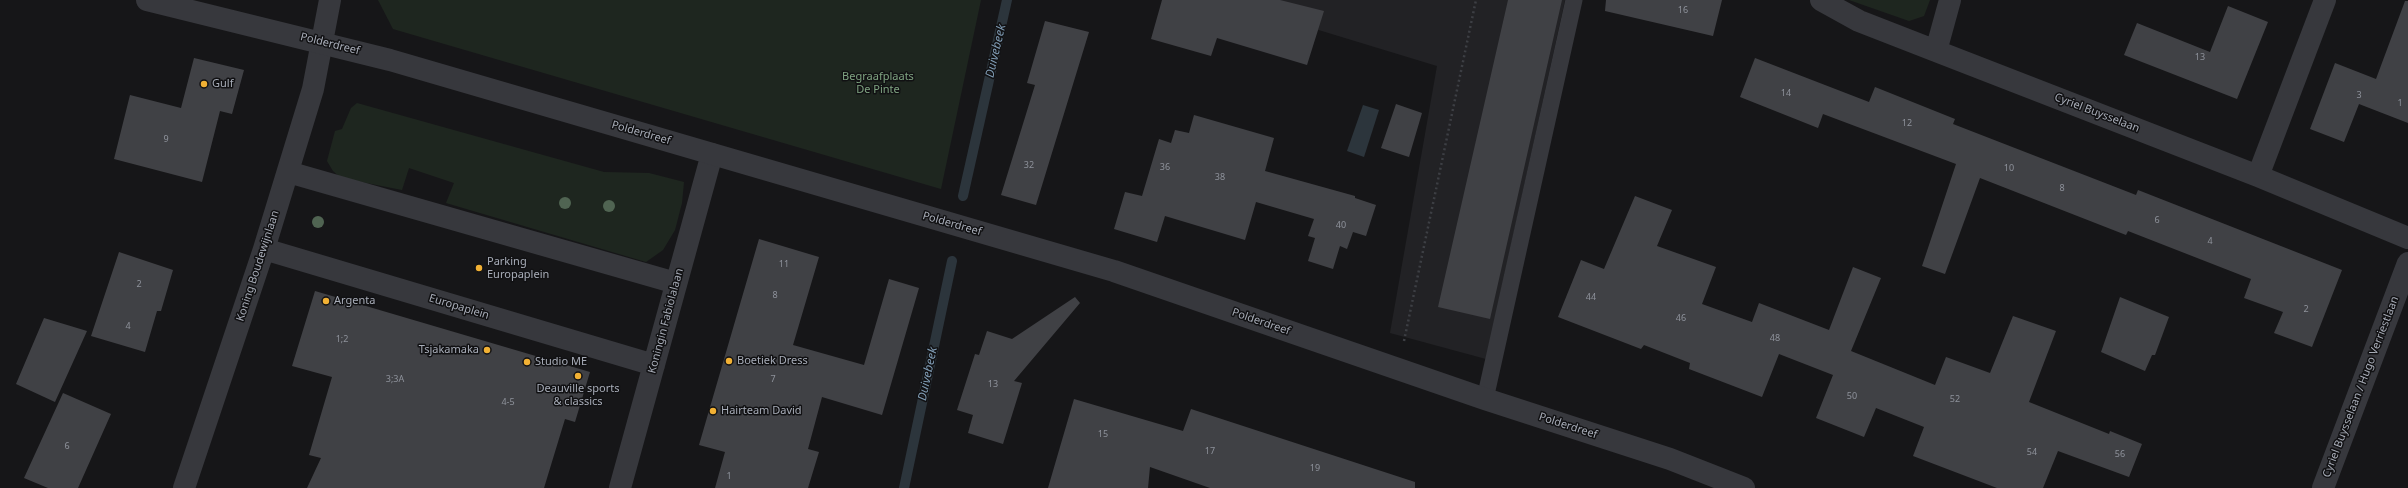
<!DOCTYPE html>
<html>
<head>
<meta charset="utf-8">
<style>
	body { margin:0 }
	canvas { display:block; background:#161618 }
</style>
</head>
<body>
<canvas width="2408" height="488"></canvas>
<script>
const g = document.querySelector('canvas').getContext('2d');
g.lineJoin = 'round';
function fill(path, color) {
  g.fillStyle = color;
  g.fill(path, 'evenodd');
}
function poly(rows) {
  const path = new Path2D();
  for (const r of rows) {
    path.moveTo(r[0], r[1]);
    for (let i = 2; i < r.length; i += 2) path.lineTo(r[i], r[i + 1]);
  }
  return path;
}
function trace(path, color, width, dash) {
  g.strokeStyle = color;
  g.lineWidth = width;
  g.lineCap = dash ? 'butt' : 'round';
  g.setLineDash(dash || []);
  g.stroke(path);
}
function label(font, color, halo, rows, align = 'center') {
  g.font = font + ' "Noto Sans",sans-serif';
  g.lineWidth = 3;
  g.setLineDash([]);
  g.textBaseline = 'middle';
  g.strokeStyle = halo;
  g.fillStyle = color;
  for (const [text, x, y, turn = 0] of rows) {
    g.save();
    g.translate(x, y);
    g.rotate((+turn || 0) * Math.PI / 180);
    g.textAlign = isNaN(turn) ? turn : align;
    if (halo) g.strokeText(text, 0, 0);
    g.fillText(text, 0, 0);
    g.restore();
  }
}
fill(poly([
	[1220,0,1565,0,1486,359,1390,333,1437,66]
]), '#222225');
fill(poly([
	[378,0,981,0,941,189,393,29],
	[1849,0,1930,0,1924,16,1909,21],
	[357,103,604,172,649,173,684,182,682,203,675,230,663,250,646,262,446,203,454,183,409,168,402,190,341,178,333,171,327,161,335,131,342,129,351,108]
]), '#1e261f');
fill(poly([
	[1363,105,1379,110,1364,157,1347,151]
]), '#2c353c');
trace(poly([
	[963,196,1007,0],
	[904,488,952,261]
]), '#2c353c', 10);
fill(poly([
	[1162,0,1280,0,1324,11,1307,65,1217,38,1211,56,1151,39],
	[1508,0,1562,0,1490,319,1438,307],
	[1606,0,1722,0,1713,36,1605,11],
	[2405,1,2408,1,2408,123,2359,104,2344,142,2310,129,2335,63,2376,79],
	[2228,6,2268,22,2237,99,2124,55,2137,23,2210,52],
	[1045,21,1089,32,1036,205,1001,195,1035,85,1027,83],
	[194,58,244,70,232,114,220,111,202,182,114,159,130,95,181,108],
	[1755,58,1869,102,1875,87,1955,119,1953,124,2136,195,2138,190,2342,270,2312,347,2274,333,2283,312,2244,298,2251,279,2128,231,2126,235,1980,178,1945,274,1922,266,1956,164,1823,114,1818,128,1740,97],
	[1396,104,1422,113,1409,157,1381,148],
	[1194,115,1274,138,1265,171,1355,196,1355,198,1376,205,1366,236,1353,232,1347,249,1340,246,1333,269,1308,261,1315,238,1308,236,1314,219,1256,202,1245,240,1165,216,1157,242,1114,229,1125,192,1142,196,1159,139,1171,143,1175,130,1189,133],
	[1635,196,1672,210,1657,246,1716,267,1702,304,1752,322,1759,303,1829,330,1853,267,1881,278,1851,351,1935,385,1946,357,1990,373,2013,316,2056,331,2029,402,2109,434,2110,431,2142,444,2129,477,2058,451,2043,488,1997,488,1913,456,1924,427,1876,408,1864,437,1816,418,1833,375,1779,354,1762,397,1689,369,1690,363,1644,345,1641,349,1558,317,1581,260,1604,269],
	[759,239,819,257,793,345,864,365,889,279,919,288,882,415,822,397,808,449,819,452,808,488,715,488,725,452,699,445],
	[119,252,173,270,161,311,157,311,145,352,91,336],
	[315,291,590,372,575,422,565,419,544,488,307,488,321,458,309,455,332,377,292,366],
	[1075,297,1080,303,1014,381,1022,383,1003,444,968,433,973,415,957,410,975,354,979,355,987,331,1012,339],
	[2120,297,2169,317,2155,355,2152,355,2145,371,2101,352],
	[44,318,87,331,55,402,16,384],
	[63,393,111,414,78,488,48,488,24,478],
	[1074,399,1183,431,1191,409,1415,482,1415,488,1210,488,1150,467,1148,488,1048,488]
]), '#404145');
trace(poly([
	[1404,341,1476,0]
]), '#3d3f44', 2.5, [2, 3]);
trace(poly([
	[1485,399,1574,0]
]), '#37383d', 17);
trace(poly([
	[1821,0,1859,21,1936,51],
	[1950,0,1936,51,2258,176,2408,238],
	[288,172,676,283],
	[2258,176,2325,0],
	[264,249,654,365],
	[184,488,264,249,313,89,330,0],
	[620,488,712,154],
	[2323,488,2408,263]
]), '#37383d', 22);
trace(poly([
	[147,0,390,60,1114,271,1485,399,1670,459,1744,488]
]), '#37383d', 22);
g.fillStyle = '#506452';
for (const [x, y] of [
	[565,203],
	[609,206],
	[318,222]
]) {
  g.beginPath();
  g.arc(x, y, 6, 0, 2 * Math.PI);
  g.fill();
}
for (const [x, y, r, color] of [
	[204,84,4,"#f2b134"],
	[479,268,4,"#f2b134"],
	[326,301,4,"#f2b134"],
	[487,350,4,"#f2b134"],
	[729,361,4,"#f2b134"],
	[527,362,4,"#f2b134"],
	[578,376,4,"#f2b134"],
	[713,411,4,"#f2b134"]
]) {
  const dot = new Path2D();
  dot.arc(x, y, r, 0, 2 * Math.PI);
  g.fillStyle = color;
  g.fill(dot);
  trace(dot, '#111113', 1.5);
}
label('9px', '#8e929b', null, [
	["16",1683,10],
	["13",2200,57],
	["14",1786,93],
	["3",2359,95],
	["1",2400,103],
	["12",1907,123],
	["9",166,139],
	["32",1029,165],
	["36",1165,167],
	["10",2009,168],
	["38",1220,177],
	["8",2062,188],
	["6",2157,220],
	["40",1341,225],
	["4",2210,241],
	["11",784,264],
	["2",139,284],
	["8",775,295],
	["44",1591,297],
	["2",2306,309],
	["46",1681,318],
	["4",128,326],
	["48",1775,338],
	["1;2",342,339],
	["3;3A",395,379],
	["7",773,379],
	["13",993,384],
	["50",1852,396],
	["52",1955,399],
	["4-5",508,402],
	["15",1103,434],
	["6",67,446],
	["17",1210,451],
	["54",2032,452],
	["56",2120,454],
	["19",1315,468],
	["1",729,476]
]);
label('11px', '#a8adb8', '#111113', [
	["Polderdreef",330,44,14],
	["Cyriel Buysselaan",2097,113,21],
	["Polderdreef",641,133,16],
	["Polderdreef",952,224,16],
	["Koning Boudewijnlaan",258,266,-72],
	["Europaplein",459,307,17],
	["Koningin Fabiolalaan",666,321,-75],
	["Polderdreef",1261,322,19],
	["Cyriel Buysselaan / Hugo Verriestlaan",2361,387,-69],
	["Polderdreef",1568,426,18]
]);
label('11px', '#7fa381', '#111113', [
	["Begraafplaats",878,77],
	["De Pinte",878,90]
]);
label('11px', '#a8adb8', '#111113', [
	["Gulf",212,84],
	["Parking",487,262],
	["Europaplein",487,275],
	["Argenta",334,301],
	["Tsjakamaka",479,350,"right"],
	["Boetiek Dress",737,361],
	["Studio ME",535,362],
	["Deauville sports",578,389,"center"],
	["& classics",578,402,"center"],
	["Hairteam David",721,411]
], 'left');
label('italic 12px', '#7f9bb3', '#111113', [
	["Duivebeek",996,51,-77],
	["Duivebeek",928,374,-78]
]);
</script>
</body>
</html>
